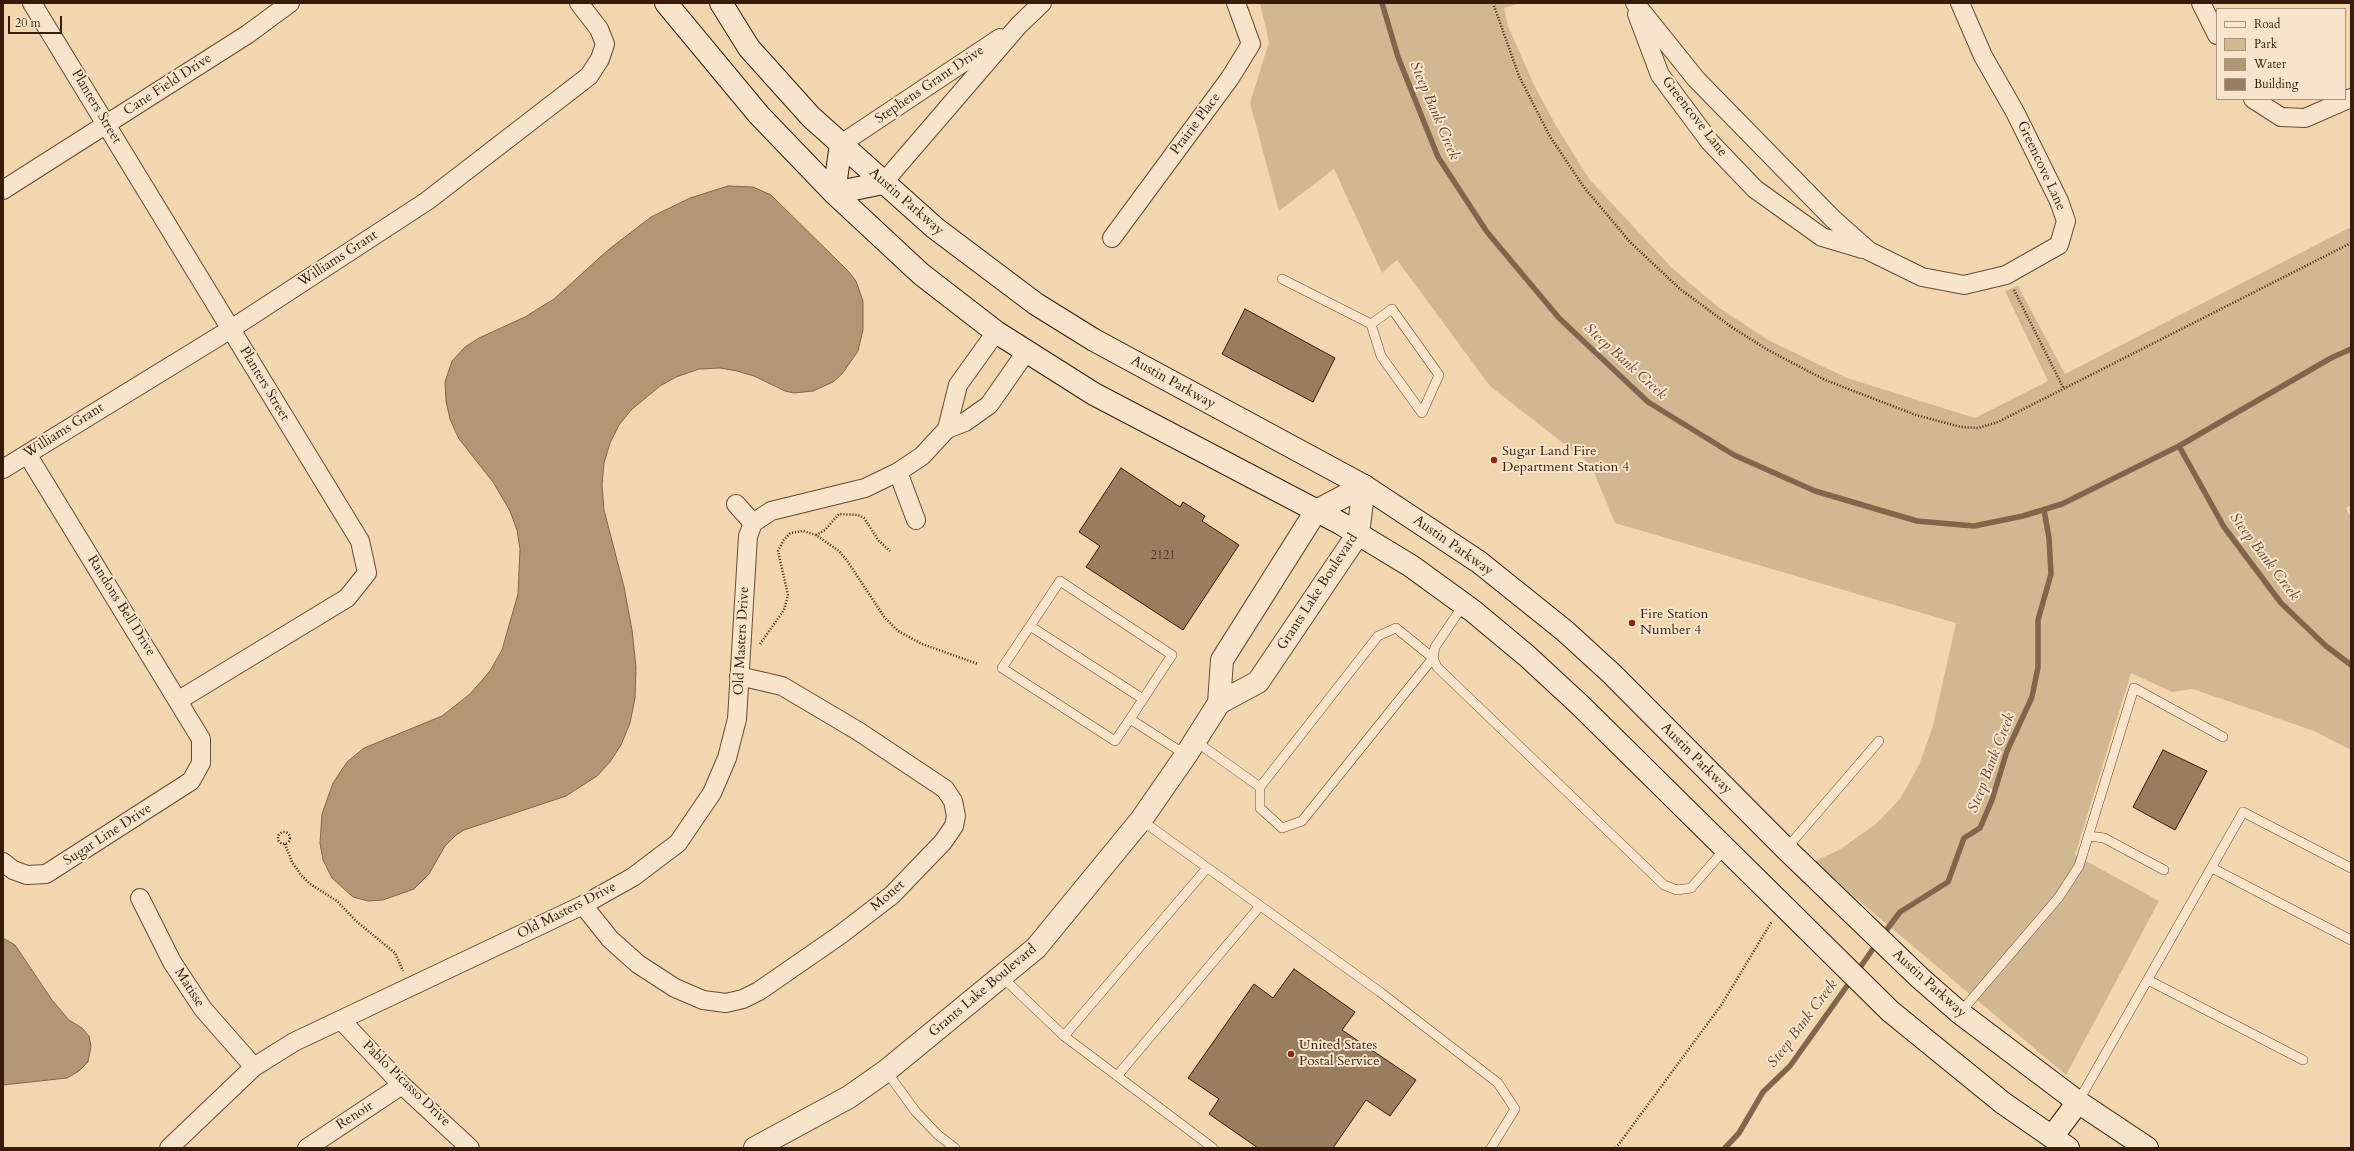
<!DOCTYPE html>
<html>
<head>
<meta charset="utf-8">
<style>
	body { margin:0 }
	#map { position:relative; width:2354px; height:1151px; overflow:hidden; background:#f2d6af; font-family:Cardo,serif }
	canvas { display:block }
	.frame { position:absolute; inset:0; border:4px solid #371d09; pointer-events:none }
	.legend { position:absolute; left:2216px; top:8px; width:130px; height:92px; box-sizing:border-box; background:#f7e4cb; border:1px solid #aa947d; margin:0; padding:5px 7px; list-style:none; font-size:12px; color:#371d09 }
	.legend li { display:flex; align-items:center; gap:8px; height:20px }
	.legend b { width:20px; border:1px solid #aa947d }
	.scale { position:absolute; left:8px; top:16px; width:54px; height:18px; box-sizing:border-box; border:2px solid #371d09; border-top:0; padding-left:5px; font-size:12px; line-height:14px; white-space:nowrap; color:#371d09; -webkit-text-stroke:3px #f7e4cb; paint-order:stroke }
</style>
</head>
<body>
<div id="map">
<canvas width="2354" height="1151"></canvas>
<div class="frame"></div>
<ul class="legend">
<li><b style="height:5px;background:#f7e4cb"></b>Road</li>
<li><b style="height:11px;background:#d2b793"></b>Park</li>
<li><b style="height:11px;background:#b29777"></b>Water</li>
<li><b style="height:11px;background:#987d5f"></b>Building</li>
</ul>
<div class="scale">20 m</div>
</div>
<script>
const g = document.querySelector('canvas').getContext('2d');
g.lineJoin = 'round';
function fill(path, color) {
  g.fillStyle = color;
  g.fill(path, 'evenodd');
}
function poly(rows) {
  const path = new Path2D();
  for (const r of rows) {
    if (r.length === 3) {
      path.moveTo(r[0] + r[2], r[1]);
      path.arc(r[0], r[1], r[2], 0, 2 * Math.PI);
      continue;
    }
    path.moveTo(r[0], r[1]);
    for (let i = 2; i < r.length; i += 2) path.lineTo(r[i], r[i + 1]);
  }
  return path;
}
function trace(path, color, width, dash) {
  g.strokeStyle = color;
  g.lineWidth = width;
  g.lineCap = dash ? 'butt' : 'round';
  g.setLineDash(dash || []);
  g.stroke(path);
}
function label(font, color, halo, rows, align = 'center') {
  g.font = font + ' Cardo,serif';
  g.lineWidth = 4;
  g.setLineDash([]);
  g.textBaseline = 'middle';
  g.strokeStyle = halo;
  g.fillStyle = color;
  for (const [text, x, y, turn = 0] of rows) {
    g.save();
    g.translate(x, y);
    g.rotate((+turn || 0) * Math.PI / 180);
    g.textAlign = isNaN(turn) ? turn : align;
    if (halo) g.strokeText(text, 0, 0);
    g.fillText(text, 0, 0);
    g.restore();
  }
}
fill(poly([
	[1260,3,1521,3,1504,8,1508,26,1534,85,1555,124,1589,179,1672,268,1718,307,1768,340,1847,378,1975,418,2048,381,2005,291,2018,286,2065,374,2351,227,2351,505,2346,508,2351,518,2351,750,2314,731,2193,689,2172,692,2131,673,2075,855,2159,901,2066,1075,1813,862,1839,850,1876,824,1900,799,1919,765,1933,726,1956,623,1615,523,1591,465,1490,386,1397,260,1382,273,1334,169,1279,211,1250,103,1269,42]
]), '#d2b793');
const water = poly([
	[728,186,753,187,771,195,849,272,856,281,863,301,863,330,858,351,842,374,833,382,813,391,794,393,785,391,754,376,737,371,720,368,699,369,676,377,660,386,631,410,619,425,610,443,604,463,602,485,604,510,624,587,632,630,636,667,635,698,630,723,621,745,610,762,597,776,566,796,464,830,456,835,445,846,429,874,414,889,383,900,368,901,353,897,332,878,323,860,320,843,322,814,333,783,347,762,364,748,442,716,470,694,490,671,502,650,518,594,520,549,517,530,510,511,493,482,459,439,450,419,446,401,445,382,452,361,465,347,479,338,525,317,554,299,608,250,651,217,690,198,728,186],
	[3,938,15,945,52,1000,69,1020,82,1028,89,1036,91,1046,88,1062,79,1071,67,1078,3,1085,3,938]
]);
fill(water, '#b29777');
trace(water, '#81664b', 1);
trace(poly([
	[1382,3,1398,57,1438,157,1487,232,1559,318,1648,402,1734,455,1815,491,1917,521,1974,526,2023,516,2062,504,2179,446,2331,358,2351,349],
	[2179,446,2224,527,2281,603,2326,646,2351,665],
	[1882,936,1900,912,1948,882,1964,838,1980,828,1992,800,2007,751,2032,697,2038,667,2038,620,2051,574,2049,538,2044,510],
	[1857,972,1877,943],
	[1725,1148,1739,1133,1763,1092,1790,1066,1852,979]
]), '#81664b', 5.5);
const building = poly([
	[1245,309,1335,358,1313,402,1222,354,1245,309],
	[1121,468,1180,507,1183,502,1205,516,1202,521,1239,545,1183,630,1086,567,1100,546,1079,532,1121,468],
	[2163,750,2207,771,2175,830,2133,807,2163,750],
	[1294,969,1355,1012,1342,1030,1416,1080,1390,1116,1366,1100,1333,1148,1258,1148,1209,1114,1219,1099,1188,1078,1254,984,1273,998,1294,969]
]);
fill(building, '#987d5f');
trace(building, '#371d09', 1);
const service = poly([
	[1282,279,1371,324,1392,309,1439,375,1422,413,1381,356,1371,324],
	[1464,604,1435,647,1433,658,1437,667,1664,885,1677,890,1691,888,1725,849],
	[1030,626,1143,699],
	[1396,628,1433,658,1302,821,1282,828,1260,808,1260,787,1378,636,1396,628],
	[1130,719,1172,655,1060,581,1002,668,1115,741,1130,719,1186,755],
	[1195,741,1260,787],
	[1141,820,1380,992,1498,1083,1515,1109,1491,1148],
	[2089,836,2104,838,2164,870],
	[1786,849,1879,741],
	[2212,868,2351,940],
	[1002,977,1064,1036,1213,1148],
	[2148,980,2303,1060],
	[1960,1013,2059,897,2079,866,2134,688,2223,737],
	[1064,1036,1207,868],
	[886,1071,916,1112,938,1135,955,1148],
	[1117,1076,1260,906],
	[2078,1102,2243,812,2351,868]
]);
const minor = poly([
	[32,3,360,541,367,573,347,598,179,700],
	[1635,3,1696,79,1833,219,1869,251,1922,277,1964,285,2006,275,2059,245,2066,221,2059,201,2015,112,1983,56,1960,3],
	[2201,3,2217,35],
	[1637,14,1660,75,1710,142,1755,189,1822,237,1862,249],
	[2253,99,2281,117,2305,118,2351,98],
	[841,144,1000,38],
	[883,183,1019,25,1042,3],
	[3,190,248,34,290,3],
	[1112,238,1230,78,1251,44,1236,3],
	[947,429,958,385,996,332],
	[3,469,231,329,427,201,589,76,600,59,605,44,599,29,579,3],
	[898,472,916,520],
	[736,504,753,523],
	[3,862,13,870,27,875,46,874,191,781,201,763,201,739,27,454],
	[140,898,172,962,203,1009,254,1067],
	[583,905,610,939,638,964,675,988,703,1000,726,1003,743,999,759,991,840,935,892,895,943,842,954,826,956,816,953,801,945,789,858,731,782,686,739,676],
	[341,1020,402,1085,470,1148],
	[169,1148,254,1067,294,1042,583,905,633,877,678,843,712,793,727,758,737,719,748,536,753,523,771,511,865,488,898,472,922,456,947,429,965,422,989,405,1026,352],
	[307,1148,402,1085]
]);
const tertiary = poly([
	[1219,703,1258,682,1358,534,1364,486],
	[755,1148,849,1097,886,1071,1036,948,1141,820,1186,755,1219,703,1222,660,1316,511,1364,486]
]);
const secondary = poly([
	[666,3,759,115,834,193,921,274,996,332,1094,394,1340,523,1411,566,1473,611,1527,656,1580,705,1890,1011,2003,1103,2068,1148],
	[721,3,749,48,811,117,935,228,1036,304,1094,340,1364,486,1479,562,1565,631,1612,674,1786,849,1920,978,1960,1013,2078,1102,2147,1148],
	[841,144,834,193,883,183],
	[2052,1137,2078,1102]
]);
trace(service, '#664b32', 10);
trace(minor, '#664b32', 20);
trace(tertiary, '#664b32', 24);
trace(secondary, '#371d09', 24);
trace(poly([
	[1493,3,1519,76,1549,135,1583,186,1630,242,1680,289,1733,328,1768,350,1825,380,1916,415,1961,427,1978,428,1998,422,2351,243],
	[2014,290,2064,389],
	[816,535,825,530,839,514,858,515,864,518,879,541,890,551],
	[760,644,784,610,788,595,778,551,783,541,790,533,803,531,816,535,839,551,848,562,885,618,898,631,922,644,978,664],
	[284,838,6],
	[285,844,292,862,301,875,310,884,337,901,356,921,395,953,403,971],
	[1616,1148,1722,1004,1772,921]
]), '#371d09', 2.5, [1, 2]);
trace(service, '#f7e4cb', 9);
trace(minor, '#f7e4cb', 18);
trace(tertiary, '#f7e4cb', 22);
trace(secondary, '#f7e4cb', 22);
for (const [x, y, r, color] of [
	[1494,460,4,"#8f2418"],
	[1632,623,4,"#8f2418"],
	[1291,1054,4,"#8f2418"]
]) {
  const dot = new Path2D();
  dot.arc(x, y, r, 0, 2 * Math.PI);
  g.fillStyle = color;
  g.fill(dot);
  trace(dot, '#f7e4cb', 1.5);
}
label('12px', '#4f351e', null, [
	["2121",1163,556]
]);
label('14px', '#371d09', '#f7e4cb', [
	["Cane Field Drive",168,85,-33],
	["Stephens Grant Drive",930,85,-34],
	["Planters Street",96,107,59],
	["Greencove Lane",1694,117,52],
	["Prairie Place",1196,124,-53],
	["Greencove Lane",2041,166,65],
	["Austin Parkway",906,202,41],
	["Williams Grant",338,259,-33],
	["Austin Parkway",1173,383,29],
	["Planters Street",264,384,59],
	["Williams Grant",64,431,-32],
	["Austin Parkway",1453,546,35],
	["Grants Lake Boulevard",1318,592,-57],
	["Randons Bell Drive",121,606,58],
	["Old Masters Drive",742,641,-87],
	["Austin Parkway",1696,759,45],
	["Sugar Line Drive",108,835,-33],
	["Monet",888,896,-41],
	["Old Masters Drive",567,911,-27],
	["Austin Parkway",1929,984,42],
	["Matisse",189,988,57],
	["Grants Lake Boulevard",983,991,-40],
	["Pablo Picasso Drive",406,1084,44],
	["Renoir",355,1116,-33]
]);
label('14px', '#371d09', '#f7e4cb', [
	["Sugar Land Fire",1502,452],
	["Department Station 4",1502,468],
	["Fire Station",1640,615],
	["Number 4",1640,631],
	["United States",1299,1046],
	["Postal Service",1299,1062]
], 'left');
label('italic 15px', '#624830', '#f7e4cb', [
	["Steep Bank Creek",1434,111,67],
	["Steep Bank Creek",1625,362,42],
	["Steep Bank Creek",2264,557,53],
	["Steep Bank Creek",1992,763,-69],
	["Steep Bank Creek",1803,1024,-53]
]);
</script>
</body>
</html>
